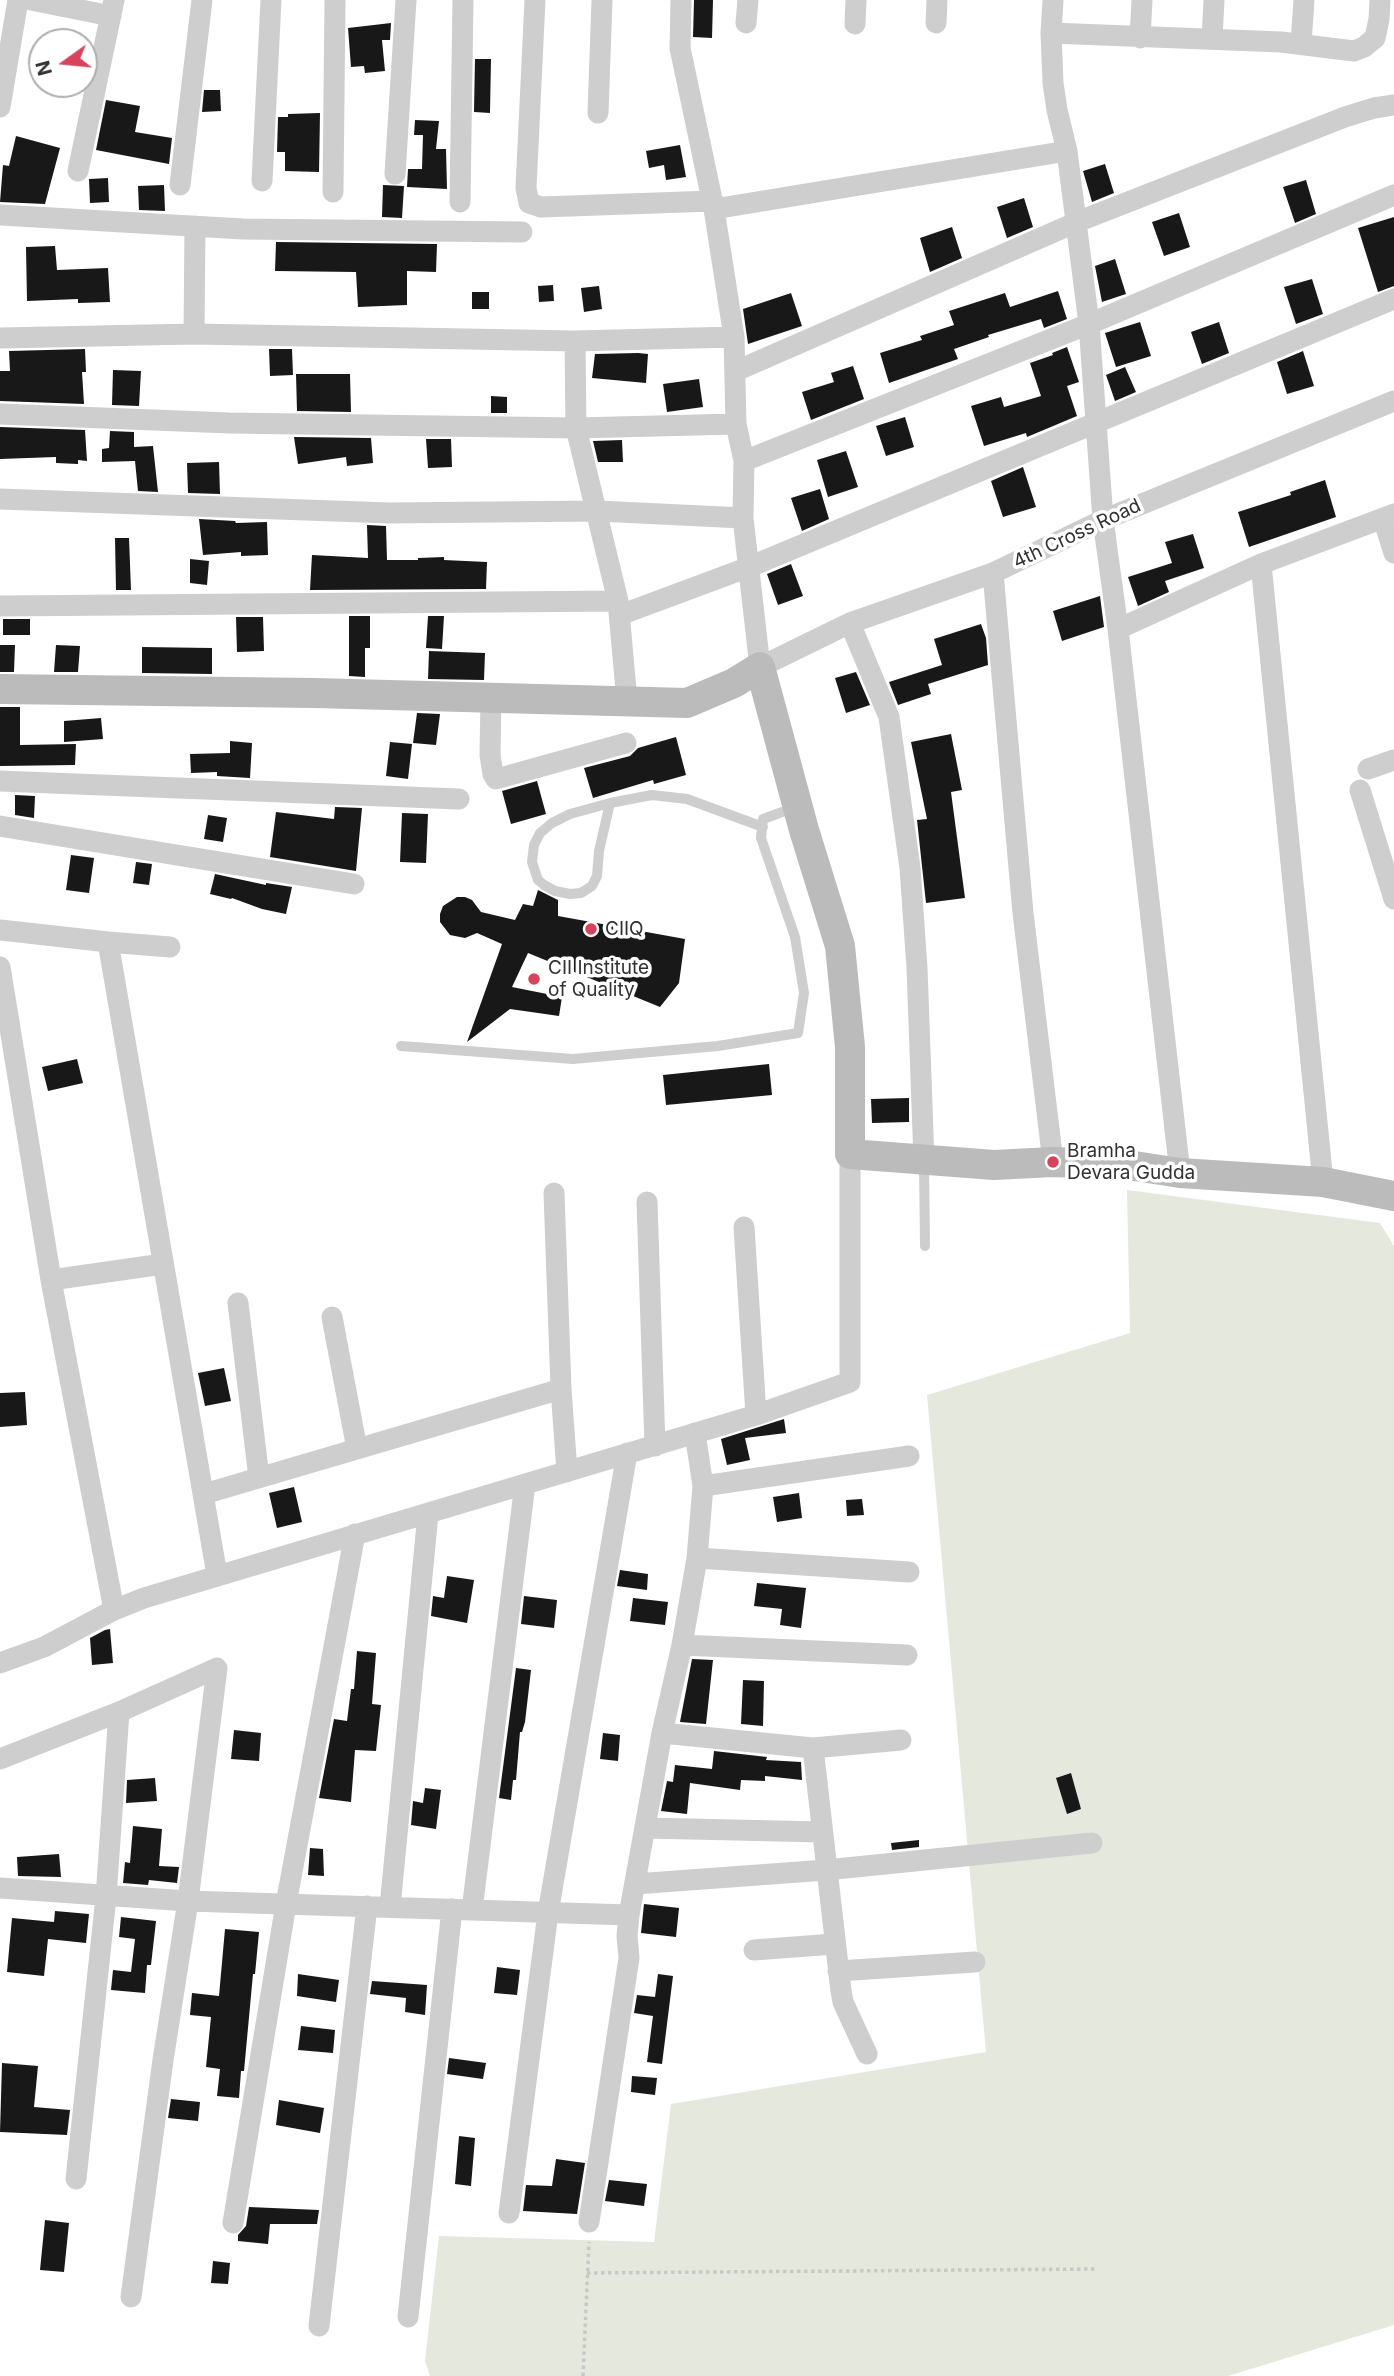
<!DOCTYPE html>
<html>
<head>
<meta charset="utf-8">
<style>
	body { margin:0 }
	#map { position:relative; width:1394px; height:2376px; overflow:hidden; background:#fff; font-family:Inter,sans-serif }
	canvas { display:block }
	.north { position:absolute; left:28px; top:28px; width:70px; height:70px; box-sizing:border-box; background:#fff; border:2px solid #adadad; border-radius:50%; rotate:255deg; font-size:19px; font-weight:700; line-height:28px; text-align:center; color:#313131 }
	.north::after { content:''; display:block; margin:auto; width:24px; height:32px; background:#d7435d; clip-path:polygon(50% 0,100% 100%,50% 72%,0 100%) }
</style>
</head>
<body>
<div id="map">
<canvas width="1394" height="2376"></canvas>
<div class="north">N</div>
</div>
<script>
const g = document.querySelector('canvas').getContext('2d');
g.lineJoin = 'round';
function fill(path, color) {
  g.fillStyle = color;
  g.fill(path, 'evenodd');
}
function poly(rows) {
  const path = new Path2D();
  for (const r of rows) {
    path.moveTo(r[0], r[1]);
    for (let i = 2; i < r.length; i += 2) path.lineTo(r[i], r[i + 1]);
  }
  return path;
}
function trace(path, color, width, dash) {
  g.strokeStyle = color;
  g.lineWidth = width;
  g.lineCap = dash ? 'butt' : 'round';
  g.setLineDash(dash || []);
  g.stroke(path);
}
function label(font, color, halo, rows, align = 'center') {
  g.font = font + ' Inter,sans-serif';
  g.lineWidth = 7;
  g.setLineDash([]);
  g.textBaseline = 'middle';
  g.strokeStyle = halo;
  g.fillStyle = color;
  for (const [text, x, y, turn = 0] of rows) {
    g.save();
    g.translate(x, y);
    g.rotate((+turn || 0) * Math.PI / 180);
    g.textAlign = isNaN(turn) ? turn : align;
    if (halo) g.strokeText(text, 0, 0);
    g.fillText(text, 0, 0);
    g.restore();
  }
}
fill(poly([
	[1127,1190,1380,1223,1394,1246,1394,2325,1228,2376,430,2376,425,2361,439,2236,654,2242,671,2104,986,2052,927,1395,1130,1333]
]), '#e5e9dd');
fill(poly([
	[694,0,713,0,712,38,693,37],
	[391,23,390,40,382,40,385,71,365,73,364,66,351,67,348,28],
	[475,59,491,59,490,113,474,112],
	[204,90,220,90,221,111,202,112],
	[106,100,140,106,135,132,172,138,169,164,96,150],
	[320,113,319,172,285,171,285,152,277,152,278,117,288,117,288,114],
	[415,120,439,121,436,149,446,149,447,189,407,187,408,169,422,169,423,135,414,135],
	[16,136,60,148,45,204,0,202,3,165,9,166],
	[680,145,686,177,666,180,664,165,649,168,646,151],
	[1105,164,1114,193,1092,202,1083,171],
	[108,178,109,202,90,203,89,179],
	[1306,180,1316,214,1295,223,1283,187],
	[164,185,165,211,139,210,138,186],
	[383,185,404,186,402,218,382,217],
	[1024,198,1033,227,1007,238,997,207],
	[1179,213,1190,247,1164,256,1152,222],
	[1394,217,1394,286,1378,292,1358,228],
	[952,227,962,258,930,272,920,238],
	[276,242,437,244,436,272,407,271,407,305,358,307,356,272,275,271],
	[55,246,57,270,108,268,110,302,78,303,78,299,27,301,26,247],
	[1115,259,1126,294,1102,302,1095,266],
	[1312,279,1323,314,1296,324,1284,287],
	[553,285,554,301,539,302,538,286],
	[599,286,602,309,584,312,581,288],
	[1058,291,1067,319,1044,328,1041,319,988,335,989,337,954,349,958,359,889,383,880,353,922,340,920,336,954,325,949,311,1005,293,1010,307],
	[472,292,489,292,489,309,472,309],
	[791,293,802,326,748,344,743,309],
	[1140,322,1151,356,1116,367,1105,333],
	[1219,322,1229,353,1202,364,1191,332],
	[1067,347,1079,382,1067,386,1077,416,1027,437,1026,433,984,446,971,406,1001,397,1004,407,1041,396,1030,363,1053,355,1052,353],
	[85,349,86,372,82,372,84,404,0,401,0,371,10,371,9,351],
	[269,349,292,349,293,375,270,376],
	[1303,351,1314,386,1287,394,1277,362],
	[638,353,648,354,646,383,592,378,595,354],
	[853,366,864,399,811,420,802,392,834,382,831,373],
	[1125,367,1136,392,1115,401,1106,375],
	[113,370,141,371,139,406,112,405],
	[296,374,350,374,351,412,297,411],
	[699,379,703,407,667,412,663,384],
	[491,396,507,397,507,413,491,413],
	[905,417,914,447,886,456,876,426],
	[0,427,85,430,87,461,78,460,78,464,56,463,56,457,0,459],
	[110,431,134,432,134,447,153,446,158,492,138,491,135,461,102,462,102,449,109,448],
	[294,437,371,438,373,463,347,466,346,457,298,464],
	[426,439,451,439,452,467,428,468],
	[622,440,623,462,598,462,593,441],
	[846,451,858,487,828,497,817,460],
	[219,462,220,494,188,493,187,463],
	[1023,467,1036,507,1003,517,991,481],
	[1325,480,1336,517,1249,547,1238,512,1291,495,1290,492],
	[820,489,829,519,802,531,791,498],
	[199,519,235,521,236,523,267,522,268,555,241,556,241,552,203,555],
	[367,525,386,526,387,560,418,560,418,558,444,557,444,560,487,562,486,589,310,590,312,555,368,558],
	[1193,534,1204,568,1165,581,1169,592,1138,606,1128,577,1172,563,1165,542],
	[115,538,129,538,131,590,116,590],
	[190,559,209,561,207,585,190,583],
	[791,564,803,596,778,605,767,574],
	[1100,596,1104,627,1062,641,1053,611],
	[349,616,370,616,370,648,365,648,365,677,349,676],
	[428,616,444,616,442,649,426,648],
	[236,617,263,617,264,651,237,652],
	[3,619,30,619,30,635,3,635],
	[981,624,986,638,988,665,928,684,931,694,898,705,889,682,942,665,934,639],
	[0,645,15,645,14,672,0,672],
	[56,645,80,646,78,672,54,672],
	[142,647,212,648,212,674,142,673],
	[429,651,485,653,484,680,428,679],
	[856,672,870,705,846,713,835,678],
	[0,707,20,707,20,745,76,744,75,765,0,766],
	[417,713,440,714,436,745,413,743],
	[101,718,103,739,64,742,64,721],
	[951,734,962,790,951,792,965,898,926,903,917,820,927,819,911,742],
	[676,737,686,775,654,784,653,780,593,798,584,768,630,756,638,748],
	[230,741,252,743,250,778,217,776,217,772,191,773,190,754,230,753],
	[390,742,412,744,408,779,386,776],
	[537,781,546,814,511,824,502,791],
	[15,795,35,796,34,818,15,815],
	[335,807,362,808,356,871,270,857,276,812,334,819],
	[402,813,428,814,426,863,400,862],
	[208,815,227,818,223,842,204,839],
	[71,855,94,858,89,893,66,890],
	[136,862,152,864,149,885,133,883],
	[215,874,266,885,266,883,292,887,286,914,262,909,232,898,231,899,210,894],
	[538,890,558,900,558,916,685,939,679,983,660,1007,528,953,512,987,562,997,559,1016,510,1009,467,1042,502,944,477,933,465,938,450,935,440,922,440,914,443,906,457,897,465,897,472,900,481,912,515,920,523,904,533,906],
	[77,1059,83,1083,48,1091,42,1067],
	[769,1064,772,1095,666,1105,663,1075],
	[909,1098,909,1122,872,1123,871,1099],
	[224,1368,231,1401,205,1406,198,1373],
	[25,1392,27,1425,0,1427,0,1393],
	[784,1419,786,1433,745,1438,750,1460,727,1465,721,1439],
	[294,1487,302,1522,277,1528,269,1493],
	[799,1493,802,1518,777,1522,773,1497],
	[862,1499,864,1515,847,1516,846,1500],
	[620,1570,648,1574,647,1590,617,1586],
	[447,1576,474,1580,467,1623,431,1616,433,1596,444,1598],
	[757,1583,806,1588,801,1628,780,1625,782,1609,754,1606],
	[524,1596,557,1600,554,1628,521,1624],
	[633,1598,668,1602,665,1625,630,1621],
	[110,1629,113,1663,92,1665,90,1638,105,1630],
	[357,1651,376,1653,372,1704,381,1705,376,1751,355,1750,351,1802,319,1798,334,1719,347,1721,351,1689,354,1689],
	[692,1659,713,1660,706,1724,680,1722],
	[516,1668,531,1670,525,1722,522,1732,520,1732,516,1780,513,1780,511,1800,499,1798],
	[743,1680,764,1681,763,1726,741,1724],
	[234,1730,261,1733,259,1761,231,1759],
	[603,1733,620,1735,618,1761,600,1759],
	[714,1751,767,1757,766,1760,801,1762,802,1780,765,1776,765,1781,741,1780,740,1790,690,1783,687,1814,661,1811,667,1781,673,1782,675,1765,712,1769],
	[1071,1773,1081,1809,1067,1814,1056,1778],
	[155,1778,157,1801,126,1803,127,1780],
	[425,1788,441,1790,436,1829,411,1825,413,1801,423,1803],
	[133,1826,162,1829,159,1866,179,1867,177,1883,149,1880,148,1885,123,1883,125,1862,130,1863],
	[919,1840,919,1847,892,1850,891,1843],
	[310,1848,323,1849,324,1876,308,1875],
	[59,1854,61,1877,18,1876,17,1857],
	[644,1904,679,1908,676,1937,641,1933],
	[55,1911,89,1914,86,1943,48,1939,44,1976,7,1972,12,1918,54,1922],
	[121,1917,156,1921,151,1965,147,1965,145,1993,111,1990,113,1970,131,1972,135,1939,119,1937],
	[225,1929,259,1932,255,1974,253,1974,244,2071,241,2071,239,2098,217,2096,220,2069,206,2067,211,2017,190,2015,192,1993,219,1996],
	[497,1967,520,1970,517,1995,494,1993],
	[298,1974,339,1980,336,2002,297,1996],
	[658,1974,673,1976,662,2064,647,2062,653,2016,634,2013,637,1995,655,1997],
	[372,1981,427,1985,425,2015,405,2012,406,1998,370,1994],
	[301,2026,335,2030,333,2053,298,2050],
	[449,2058,486,2063,483,2079,447,2074],
	[2,2063,38,2066,34,2107,70,2110,67,2135,0,2132],
	[632,2076,657,2078,655,2095,631,2092],
	[171,2099,200,2102,198,2121,168,2118],
	[279,2100,324,2108,320,2133,276,2125],
	[459,2136,475,2138,471,2186,455,2184],
	[556,2159,585,2163,577,2214,523,2211,526,2185,552,2186],
	[609,2180,647,2184,644,2206,605,2201],
	[249,2207,319,2210,317,2224,270,2224,268,2244,238,2241,238,2235,246,2226],
	[45,2220,69,2223,64,2272,40,2270],
	[213,2261,230,2263,228,2284,211,2283]
]), '#181818');
trace(poly([
	[587,2273,1097,2269],
	[583,2376,589,2242]
]), '#c8c8c8', 3.5, [3.5, 3.5]);
trace(poly([
	[610,803,599,851,597,876,592,886,581,893,570,894,555,891,544,885,538,880,532,862,534,845,540,833,552,823,570,814,610,803,652,795,687,799,763,827],
	[401,1046,573,1059,718,1046,798,1033,804,993,795,937,761,838,763,819,796,807],
	[924,1162,925,1246]
]), '#cecece', 10);
trace(poly([
	[31,0,111,16],
	[535,0,526,188,529,203,541,207,713,201],
	[681,0,680,48,714,209],
	[1053,0,1051,33,1053,83,1057,110,1067,151,1089,324,1103,520,1118,629,1180,1173],
	[746,23,748,0],
	[936,23,937,0],
	[855,24,856,0],
	[1051,33,1281,42,1354,51,1364,47,1375,38,1379,19,1380,0],
	[1140,38,1142,0],
	[1212,39,1214,0],
	[1301,44,1304,0],
	[0,107,18,0],
	[598,113,602,0],
	[78,171,114,0],
	[395,174,406,0],
	[262,181,271,0],
	[180,185,202,0],
	[333,192,335,0],
	[460,202,463,0],
	[0,215,243,229,522,232],
	[194,334,195,226],
	[734,337,714,209,1067,151],
	[0,338,194,334,575,341,734,337,736,424,744,461,743,518,760,667,850,623,993,573,1103,520,1394,401],
	[575,341,576,428,618,601,627,701],
	[736,371,1077,222,1345,117,1374,108,1394,105],
	[0,414,230,423,576,428,736,424],
	[744,461,1089,324,1394,195],
	[0,499,389,513,598,511,743,518],
	[1383,518,1394,553],
	[1261,564,1394,514],
	[993,573,1023,913,1053,1162],
	[0,606,618,601],
	[620,615,749,567,1394,299],
	[850,623,889,717,910,868,917,968,924,1160],
	[1118,629,1261,564,1323,1182],
	[491,698,490,755,493,774,496,779,626,743],
	[1368,769,1394,760],
	[0,781,459,799],
	[1360,790,1394,899],
	[0,826,354,884],
	[0,930,108,942,217,1575],
	[108,942,170,947],
	[0,967,51,1280,114,1610],
	[554,1193,561,1389,567,1472],
	[647,1202,655,1446],
	[744,1227,756,1415],
	[51,1280,163,1264],
	[238,1303,259,1478],
	[332,1317,357,1449],
	[703,1486,909,1456],
	[204,1494,561,1389],
	[697,1558,909,1572],
	[682,1645,907,1655],
	[0,1663,44,1647,114,1610,144,1598,756,1415,850,1382,850,1154],
	[119,1712,217,1668,188,1901,163,2060,131,2297],
	[662,1733,813,1748,841,1991,843,2002,867,2054],
	[813,1748,901,1740],
	[0,1759,119,1712,106,1897,76,2179],
	[646,1828,821,1832],
	[635,1884,826,1870,1092,1843],
	[0,1888,188,1901,629,1915,662,1733,682,1645,697,1558,703,1486,695,1433],
	[390,1907,428,1514],
	[472,1910,525,1484],
	[754,1950,834,1944],
	[838,1971,975,1962],
	[509,2213,548,1913,627,1453],
	[589,2222,629,1958,627,1936,629,1915],
	[233,2223,286,1904,355,1534],
	[408,2317,452,1909],
	[319,2326,367,1906]
]), '#cecece', 21);
trace(poly([
	[0,689,314,693,687,703,734,683,760,667,804,830,840,946,850,1047,850,1154,994,1165,1053,1162,1128,1165,1180,1173,1323,1182,1394,1196]
]), '#bbb', 30);
for (const [x, y, r, color] of [
	[591,929,7,"#d7435d"],
	[534,979,7,"#d7435d"],
	[1053,1162,7,"#d7435d"]
]) {
  const dot = new Path2D();
  dot.arc(x, y, r, 0, 2 * Math.PI);
  g.fillStyle = color;
  g.fill(dot);
  trace(dot, '#fff', 2.5);
}
label('19px', '#313131', '#fff', [
	["4th Cross Road",1077,534,-25]
]);
label('19px', '#313131', '#fff', [
	["CIIQ",605,929],
	["CII Institute",548,968],
	["of Quality",548,990],
	["Bramha",1067,1151],
	["Devara Gudda",1067,1173]
], 'left');
</script>
</body>
</html>
